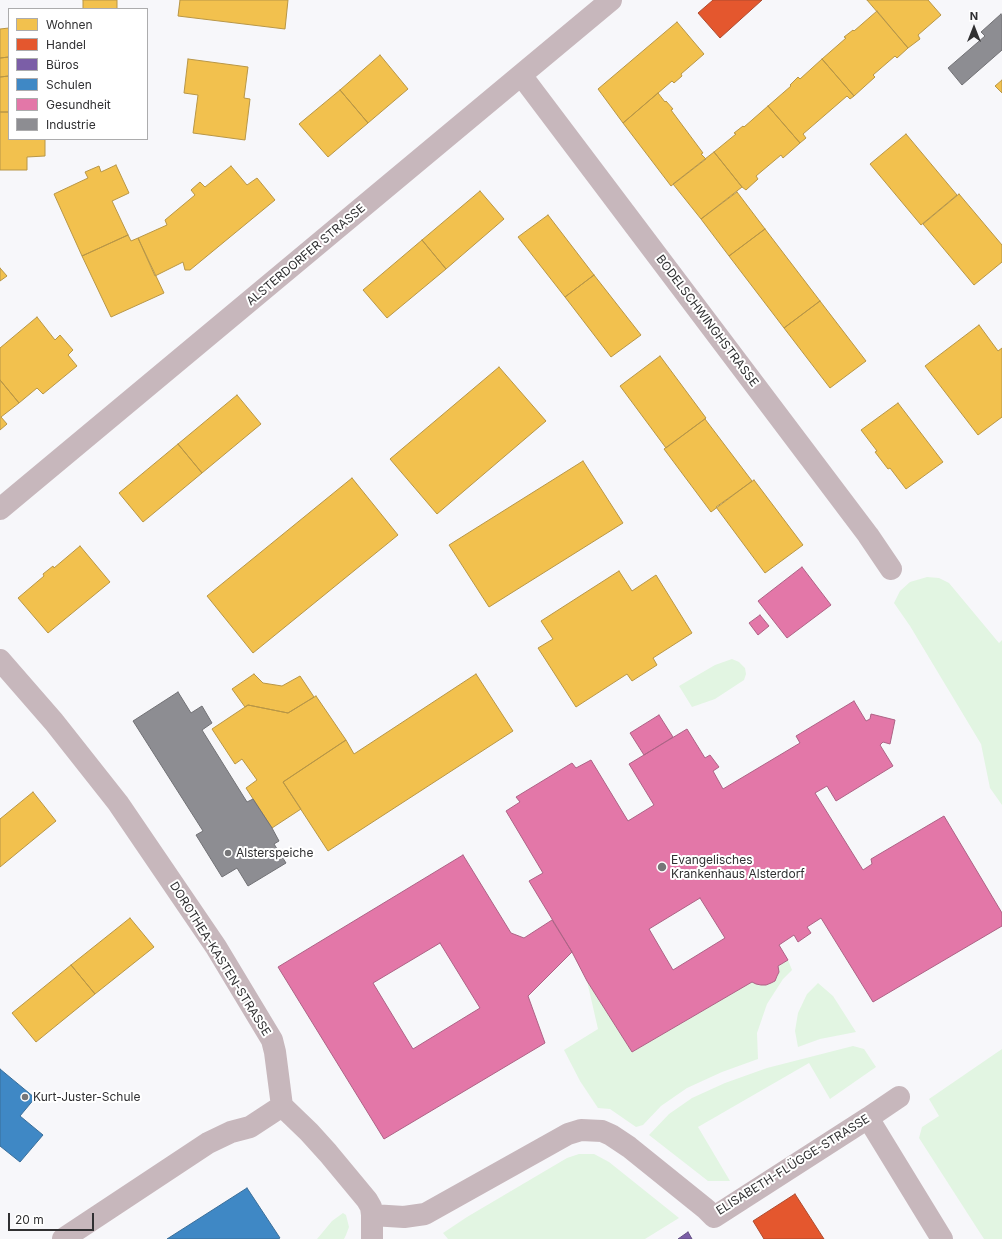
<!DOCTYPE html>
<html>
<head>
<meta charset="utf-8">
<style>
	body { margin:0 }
	#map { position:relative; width:1002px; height:1239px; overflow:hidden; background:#f7f7fa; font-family:Inter,sans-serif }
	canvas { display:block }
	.legend { position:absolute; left:8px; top:8px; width:140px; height:132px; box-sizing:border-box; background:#fff; border:1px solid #acacad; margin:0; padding:5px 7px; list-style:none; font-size:12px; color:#303032 }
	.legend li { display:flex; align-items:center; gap:8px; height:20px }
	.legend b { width:20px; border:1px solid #acacad }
	.north { position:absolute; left:954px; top:8px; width:40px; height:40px; -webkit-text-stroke:3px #fff; paint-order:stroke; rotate:0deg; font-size:11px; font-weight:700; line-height:16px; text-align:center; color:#303032 }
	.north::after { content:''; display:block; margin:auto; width:14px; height:18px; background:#303032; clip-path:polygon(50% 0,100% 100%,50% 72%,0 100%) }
	.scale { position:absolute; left:8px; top:1213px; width:86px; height:18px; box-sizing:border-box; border:2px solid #303032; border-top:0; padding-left:5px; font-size:12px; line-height:14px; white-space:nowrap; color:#303032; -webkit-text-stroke:3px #fff; paint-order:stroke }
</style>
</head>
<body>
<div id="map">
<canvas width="1002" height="1239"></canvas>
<ul class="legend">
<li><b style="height:11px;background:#f2c14e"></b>Wohnen</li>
<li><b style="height:11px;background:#e4572e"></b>Handel</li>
<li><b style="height:11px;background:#7b5ea7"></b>Büros</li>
<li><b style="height:11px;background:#3f88c5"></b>Schulen</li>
<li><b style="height:11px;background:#e377a8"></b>Gesundheit</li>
<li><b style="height:11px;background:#8d8d92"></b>Industrie</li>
</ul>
<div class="north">N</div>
<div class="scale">20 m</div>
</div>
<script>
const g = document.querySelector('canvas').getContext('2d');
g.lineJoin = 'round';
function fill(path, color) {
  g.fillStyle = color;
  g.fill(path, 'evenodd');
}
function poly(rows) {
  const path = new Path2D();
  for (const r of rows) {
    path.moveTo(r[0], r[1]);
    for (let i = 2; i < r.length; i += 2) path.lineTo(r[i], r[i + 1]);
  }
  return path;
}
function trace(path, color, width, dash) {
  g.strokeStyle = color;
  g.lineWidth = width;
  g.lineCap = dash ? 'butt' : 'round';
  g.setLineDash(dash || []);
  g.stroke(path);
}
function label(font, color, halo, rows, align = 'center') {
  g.font = font + ' Inter,sans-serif';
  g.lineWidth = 4;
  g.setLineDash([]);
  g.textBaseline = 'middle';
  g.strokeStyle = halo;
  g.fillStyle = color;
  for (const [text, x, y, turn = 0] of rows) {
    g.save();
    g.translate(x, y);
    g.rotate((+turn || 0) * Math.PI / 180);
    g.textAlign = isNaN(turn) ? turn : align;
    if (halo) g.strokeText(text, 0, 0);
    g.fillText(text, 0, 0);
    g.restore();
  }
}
fill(poly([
	[927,577,939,578,949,583,999,643,1002,640,1002,805,990,788,981,744,910,626,894,603,900,591,910,582],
	[732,659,739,662,745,668,746,674,744,680,715,699,692,707,679,686,715,665],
	[788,960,792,970,783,979,767,1004,757,1033,758,1059,722,1072,687,1088,661,1106,643,1125,636,1127,610,1109,598,1108,580,1081,564,1050,598,1029,587,981,632,1052,752,982,756,984,761,985,766,985,771,983,775,981,777,976,779,972,778,966],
	[818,983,833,996,856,1032,820,1039,798,1047,795,1031,798,1013,807,994],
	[853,1046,864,1049,876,1067,830,1099,809,1063,698,1127,730,1181,708,1181,649,1135,669,1114,692,1098,725,1083,767,1068],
	[1002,1049,1002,1239,984,1239,919,1138,922,1127,939,1116,929,1099],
	[579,1154,594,1154,609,1162,679,1218,645,1239,448,1239,443,1233,467,1217,567,1158],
	[343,1213,346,1215,349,1227,346,1235,344,1239,317,1239,332,1221]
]), '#e2f5e2');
const homes = poly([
	[83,0,117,0,117,9,83,9,83,0],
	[180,0,288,0,285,29,178,16,180,0],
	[867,0,928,0,941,15,918,35,920,39,908,48,867,0],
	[877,11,908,48,897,58,895,56,873,75,875,77,854,96,822,59,846,38,844,37,853,30,854,31,877,11],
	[677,22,704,54,681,74,682,76,674,83,672,81,623,123,598,89,677,22],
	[9,28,9,57,0,58,0,29,9,28],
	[380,55,408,89,368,123,340,90,380,55],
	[9,57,9,76,0,77,0,58,9,57],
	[188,59,248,67,244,98,250,99,245,140,193,133,198,95,184,93,188,59],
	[822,59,854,96,850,99,847,96,803,134,806,138,800,143,768,106,791,86,790,85,798,77,800,79,822,59],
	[9,76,9,112,0,112,0,77,9,76],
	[1002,80,1002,93,995,86,1002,80],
	[340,90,368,123,328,157,299,124,340,90],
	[658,93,665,102,666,101,673,109,671,110,703,153,701,154,706,159,671,186,623,123,658,93],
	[768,106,800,143,783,158,781,155,756,176,758,179,746,190,742,187,714,152,736,134,734,133,743,126,744,127,768,106],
	[0,112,9,112,9,139,45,139,45,156,27,157,27,170,0,170,0,112],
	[906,134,957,195,921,225,870,164,906,134],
	[714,152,742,187,701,219,673,184,714,152],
	[116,165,129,193,112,201,128,235,82,256,54,194,88,178,85,172,99,166,101,172,116,165],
	[231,166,247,185,257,178,275,200,190,270,185,270,183,262,155,276,138,238,167,225,165,220,195,195,191,190,200,182,205,187,231,166],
	[480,191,504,219,446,269,422,240,480,191],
	[737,192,765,229,729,256,701,219,737,192],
	[959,194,1002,245,1002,262,974,285,923,224,959,194],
	[548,215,594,275,565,297,518,237,548,215],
	[765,229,820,301,784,328,729,256,765,229],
	[128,235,131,241,138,238,164,293,111,317,82,256,128,235],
	[422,240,446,269,387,318,363,290,422,240],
	[0,268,7,276,0,281,0,268],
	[594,275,641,335,611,357,565,297,594,275],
	[820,301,866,361,830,388,784,328,820,301],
	[37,317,55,340,60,335,73,350,68,355,77,366,43,394,37,388,19,403,0,380,0,348,37,317],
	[979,325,998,351,1002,348,1002,417,978,435,925,366,979,325],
	[660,356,706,418,666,448,620,386,660,356],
	[499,367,546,421,437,514,390,459,499,367],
	[0,380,19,403,1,417,7,424,0,430,0,380],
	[237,395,261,424,202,473,178,444,237,395],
	[898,403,943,462,906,489,890,468,888,469,875,452,877,451,861,430,898,403],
	[705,419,752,481,711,512,664,449,705,419],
	[178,444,202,473,143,522,119,493,178,444],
	[583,461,623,523,489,607,449,545,583,461],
	[352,478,398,535,253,653,207,596,352,478],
	[754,480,803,545,765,573,716,507,754,480],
	[80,546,110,582,48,633,18,598,44,576,43,574,53,566,54,568,80,546],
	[619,571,632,591,656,575,692,633,653,658,657,665,632,681,627,674,576,707,538,648,553,639,541,621,619,571],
	[254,674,263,683,282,686,300,676,314,697,288,713,248,705,245,707,232,689,254,674],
	[476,674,513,731,328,851,283,782,346,740,354,754,476,674],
	[316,696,346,740,283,782,301,809,272,828,246,788,257,780,242,759,235,764,212,729,248,705,288,713,316,696],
	[33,792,56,821,0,867,0,819,33,792],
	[130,918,154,947,95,994,71,965,130,918],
	[71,965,95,994,36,1042,12,1013,71,965]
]);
fill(homes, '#f2c14e');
trace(homes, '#b89646', 1);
const shops = poly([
	[713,0,762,0,720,38,698,13,713,0],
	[795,1194,824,1239,764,1239,753,1221,795,1194]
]);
fill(shops, '#e4572e');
trace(shops, '#ae4b2f', 1);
const offices = poly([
	[688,1232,692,1239,678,1239,688,1232]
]);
fill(offices, '#7b5ea7');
trace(offices, '#645084', 1);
const schools = poly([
	[0,1069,35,1098,20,1116,43,1135,20,1162,0,1146,0,1069],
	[247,1188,280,1238,278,1239,167,1239,247,1188]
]);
fill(schools, '#3f88c5');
trace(schools, '#3a6e99', 1);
const health = poly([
	[802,567,831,605,787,638,758,601,802,567],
	[760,615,769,626,758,635,749,623,760,615],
	[854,701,866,721,870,719,871,714,895,720,890,744,883,742,880,745,893,766,836,801,827,786,815,793,863,870,872,864,871,859,944,816,1002,913,1002,926,873,1002,821,918,807,927,811,933,798,942,794,935,779,945,788,960,778,966,779,972,777,976,775,981,771,983,766,985,761,985,756,984,752,982,632,1052,587,981,572,952,529,881,543,873,506,811,520,802,516,797,572,763,576,768,591,760,628,821,654,805,629,764,687,729,705,758,710,755,719,767,713,771,723,789,800,743,796,736,854,701],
	[700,898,725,938,673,970,649,929,700,898],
	[659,715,673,737,644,755,630,733,659,715],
	[463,855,511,933,524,938,552,920,572,952,528,996,545,1043,384,1139,278,967,463,855],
	[440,943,480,1008,413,1049,373,983,440,943]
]);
fill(health, '#e377a8');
trace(health, '#ad6285', 1);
const industry = poly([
	[1001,14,1002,16,1002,50,962,85,948,68,985,36,981,32,1001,14],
	[178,692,191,713,202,706,212,723,202,730,247,802,253,799,272,828,279,841,274,844,286,863,248,886,237,868,222,877,196,835,203,831,133,721,178,692]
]);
fill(industry, '#8d8d92');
trace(industry, '#717175', 1);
trace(poly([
	[521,75,868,535,891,569],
	[0,509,611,0],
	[0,660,54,722,118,803,216,947,272,1040,275,1052,282,1106],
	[282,1106,309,1132,328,1153,367,1200,371,1207,372,1215,372,1239],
	[868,1118,942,1239],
	[372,1215,404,1217,425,1214,568,1134,581,1130,602,1131,611,1135,629,1147,706,1209,714,1217,868,1118,899,1097],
	[63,1239,208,1143,231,1132,250,1127,282,1106]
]), '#c7b7bc', 22);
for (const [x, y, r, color] of [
	[228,853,4,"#767678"],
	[662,867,5,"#767678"],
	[25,1097,4,"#767678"]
]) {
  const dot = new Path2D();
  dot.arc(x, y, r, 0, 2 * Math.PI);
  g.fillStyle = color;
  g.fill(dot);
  trace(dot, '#fff', 1.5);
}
label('12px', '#303032', '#fff', [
	["ALSTERDORFER STRASSE",306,255,-40],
	["BODELSCHWINGHSTRASSE",707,321,53],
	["DOROTHEA-KASTEN-STRASSE",220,959,58],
	["ELISABETH-FLÜGGE-STRASSE",793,1165,-32]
]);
label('12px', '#303032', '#fff', [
	["Alsterspeiche",236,853],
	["Evangelisches",671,860],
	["Krankenhaus Alsterdorf",671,874],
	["Kurt-Juster-Schule",33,1097]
], 'left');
</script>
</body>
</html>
